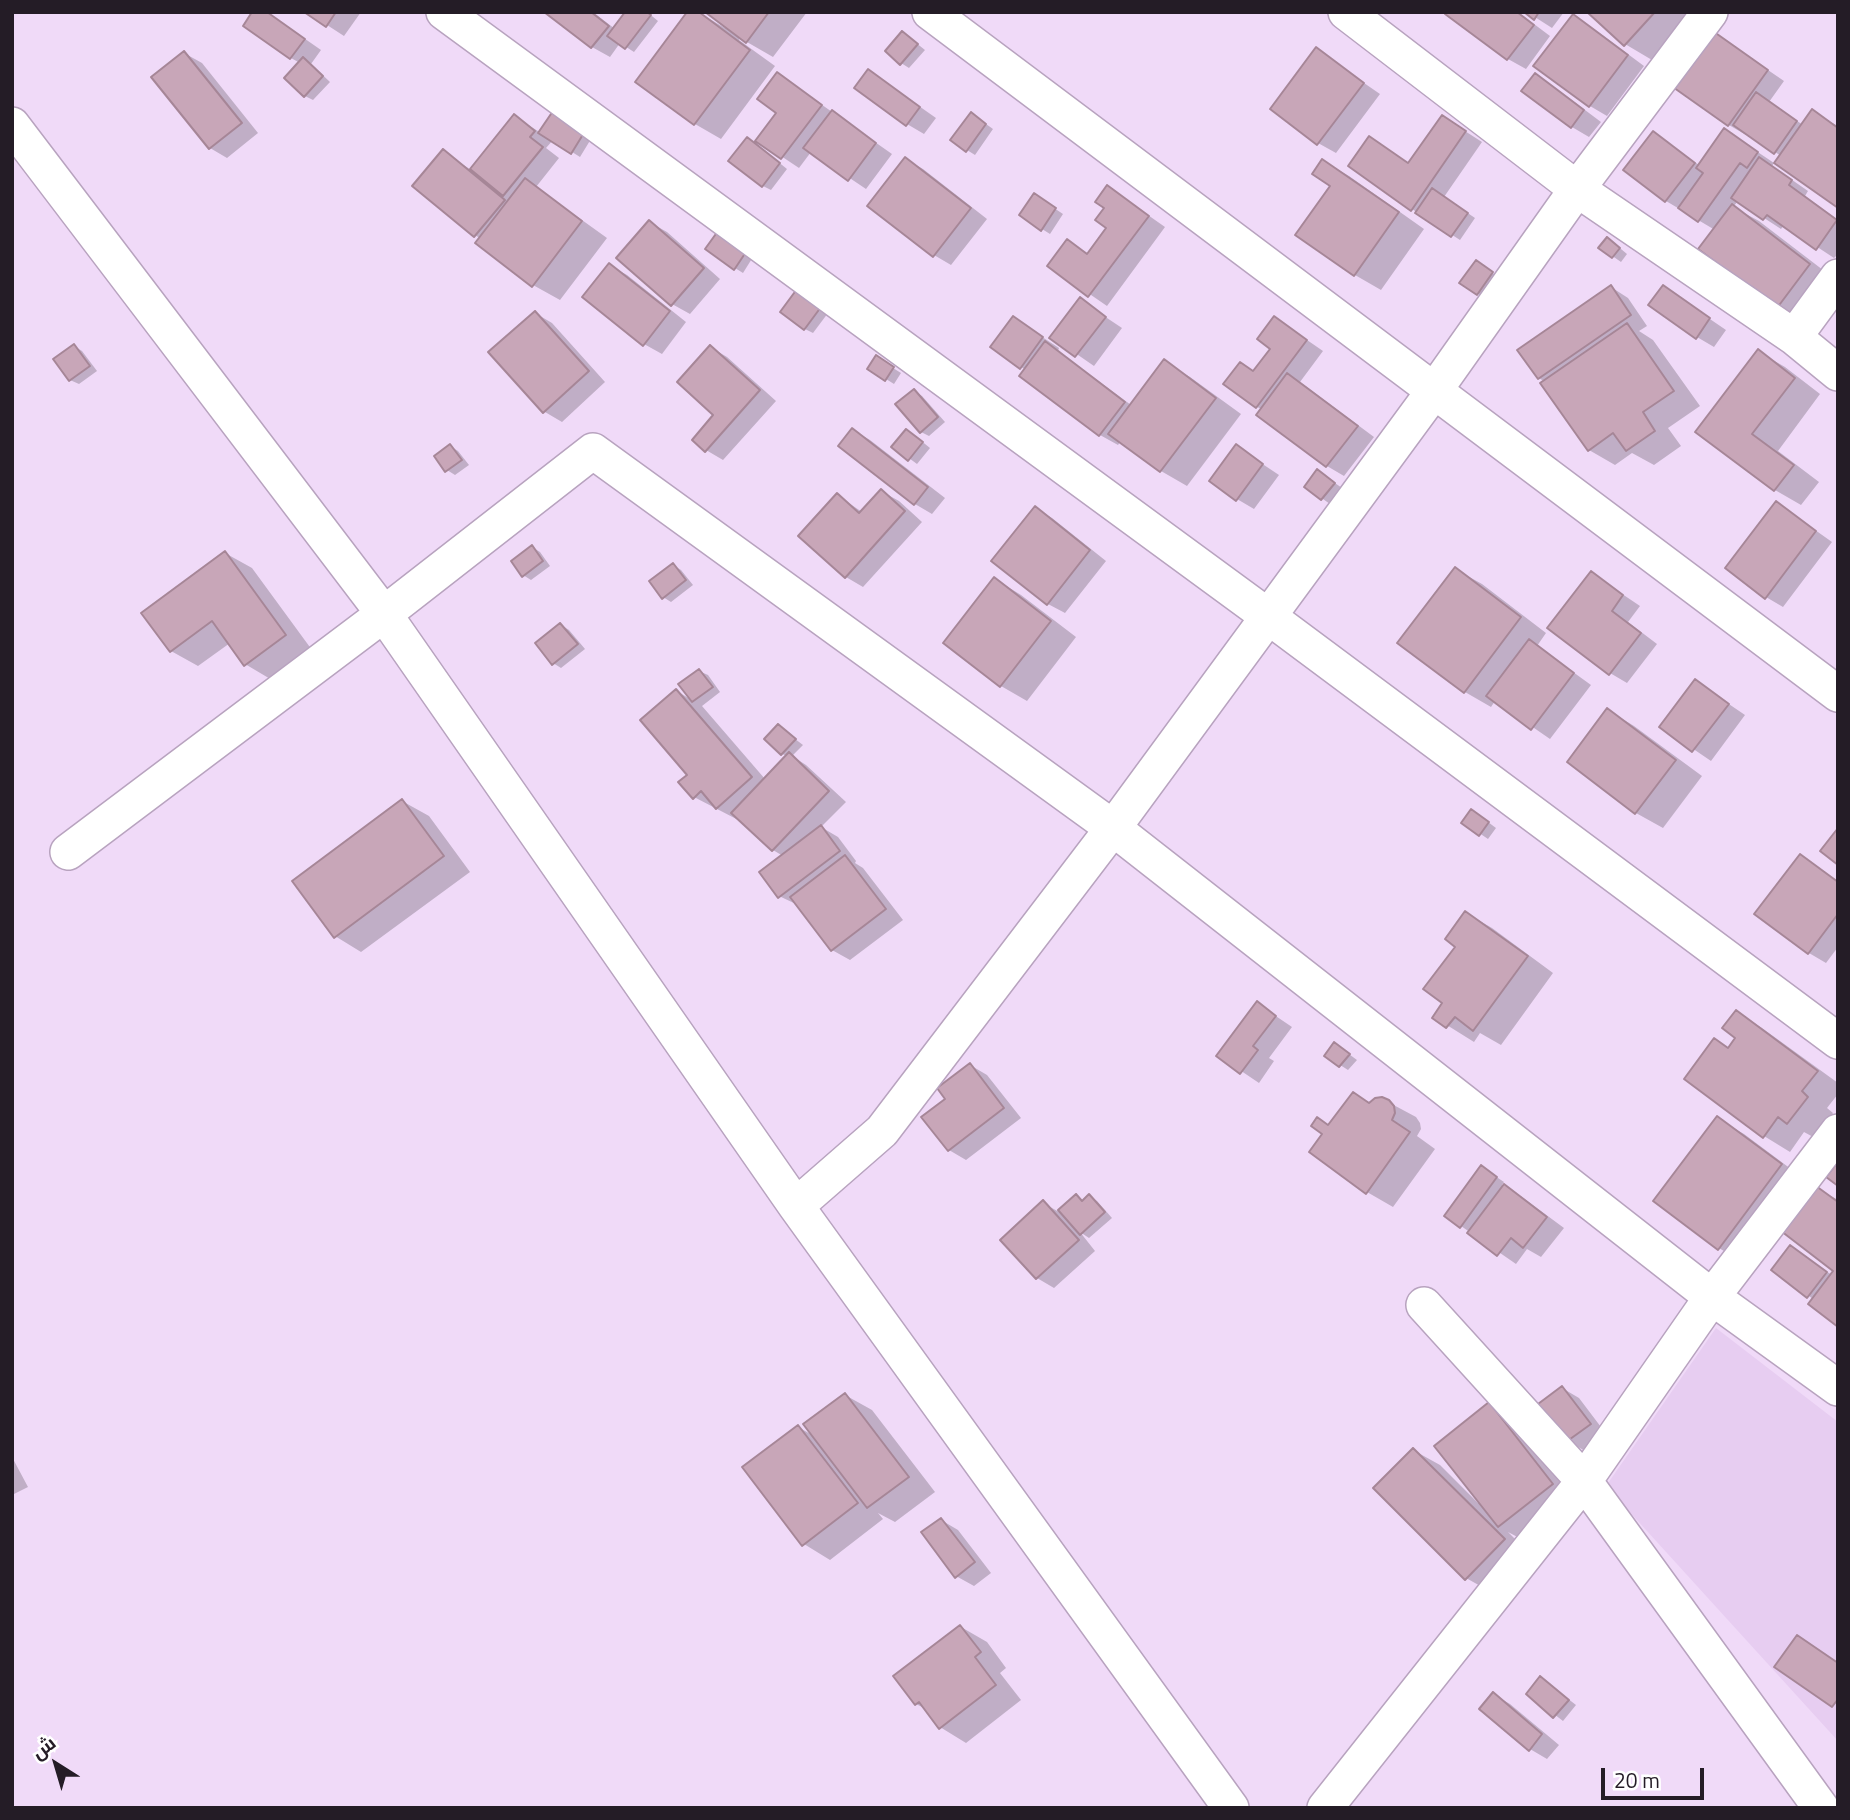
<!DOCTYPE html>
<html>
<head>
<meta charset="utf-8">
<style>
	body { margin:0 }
	#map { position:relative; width:1850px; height:1820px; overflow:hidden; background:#f0daf8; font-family:"Titillium Web",Cairo,sans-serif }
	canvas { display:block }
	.frame { position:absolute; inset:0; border:14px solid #241c26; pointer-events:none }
	.north { position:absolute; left:21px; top:1729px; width:70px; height:70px; -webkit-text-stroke:5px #fff; paint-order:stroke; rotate:323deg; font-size:19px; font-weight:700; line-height:28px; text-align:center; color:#241c26 }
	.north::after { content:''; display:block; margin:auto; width:24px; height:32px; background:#241c26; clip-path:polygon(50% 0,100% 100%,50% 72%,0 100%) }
	.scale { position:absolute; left:1601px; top:1768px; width:103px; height:32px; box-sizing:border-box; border:4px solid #241c26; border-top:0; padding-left:9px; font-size:21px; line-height:24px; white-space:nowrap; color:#241c26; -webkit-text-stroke:5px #fff; paint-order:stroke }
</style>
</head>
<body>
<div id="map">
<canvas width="1850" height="1820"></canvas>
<div class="frame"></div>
<div class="north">ش</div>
<div class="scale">20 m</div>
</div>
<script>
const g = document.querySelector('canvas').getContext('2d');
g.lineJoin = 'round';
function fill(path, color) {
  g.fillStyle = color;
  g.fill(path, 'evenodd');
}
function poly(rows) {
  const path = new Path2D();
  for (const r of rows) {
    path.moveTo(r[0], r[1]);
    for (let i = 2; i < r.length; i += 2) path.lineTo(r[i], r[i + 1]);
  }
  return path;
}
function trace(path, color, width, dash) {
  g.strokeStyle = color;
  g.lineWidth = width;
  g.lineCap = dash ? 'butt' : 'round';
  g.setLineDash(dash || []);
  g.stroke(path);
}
fill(poly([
	[1716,1328,1838,1422,1838,1741,1606,1486]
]), '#e7cdf1');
fill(poly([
	[307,12,361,12,344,36],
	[547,12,593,12,615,29,647,12,658,21,634,52,620,43,610,57,592,47],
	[698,12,725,28,726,26,708,12,807,12,773,57,740,38,739,40,775,66,721,139,695,124],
	[1449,12,1518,12,1550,36,1526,69,1508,59,1448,14],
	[1527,12,1564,12,1552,28],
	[1589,12,1694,12,1652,60,1625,44],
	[1573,16,1590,26,1644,66,1607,116,1590,106],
	[275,18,321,50,311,64,330,82,313,100,305,96,300,63,291,58],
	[1711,31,1784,81,1769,102,1803,125,1812,112,1838,126,1838,206,1781,156,1747,133,1746,135,1729,125],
	[910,38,925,50,909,68,901,63],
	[1316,50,1380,94,1336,153,1318,143,1272,109],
	[184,53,202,63,258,133,227,158,210,148],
	[869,71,936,118,924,134,907,124],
	[778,74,892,154,866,189,811,152,799,168,757,140,778,112],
	[1535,76,1553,86,1601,122,1589,137,1572,127,1523,91],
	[514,116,541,133,594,134,580,157,553,140,546,148,559,158,536,187,607,238,560,300,533,285,477,243,481,239,475,235,443,151,471,170],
	[1443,117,1482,142,1444,197,1475,218,1460,240,1412,209,1409,164],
	[979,119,993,129,975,155,967,150],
	[1725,130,1774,163,1772,166,1808,191,1805,196,1838,220,1838,254,1834,258,1784,225,1781,229,1738,201,1733,207,1759,221,1836,280,1804,322,1778,307,1715,230,1666,201,1654,134,1699,165],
	[756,144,787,169,771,190,763,186],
	[905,159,923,169,987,219,951,265,934,255],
	[1323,161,1349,176,1424,229,1381,290,1355,275,1332,185],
	[1108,187,1165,227,1107,306,1049,266,1067,241,1089,254,1109,228,1106,208],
	[1042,200,1063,214,1050,234,1042,229],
	[649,222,667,232,720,279,690,314,672,304,618,258],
	[727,238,753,257,743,273,735,268],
	[1615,244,1627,254,1621,262,1601,248],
	[609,265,627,275,686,322,662,354,644,344],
	[1484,267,1500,278,1486,298,1478,294],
	[1611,287,1628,298,1647,326,1639,331,1653,340,1700,406,1668,428,1681,446,1654,465,1632,453,1615,465,1589,450,1545,382,1539,378],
	[1663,287,1726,330,1714,347,1697,337],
	[797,291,828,313,813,333,805,329],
	[1080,300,1122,328,1094,366,1052,337],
	[535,313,552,323,605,382,562,422,545,412,491,352],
	[1013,318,1059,348,1058,351,1131,405,1164,362,1190,377,1241,414,1187,486,1161,471,1121,441,1118,445,1100,435,1021,376,1026,370,1021,367],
	[1275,318,1323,351,1300,382,1374,437,1344,476,1327,466,1258,414,1262,409,1257,407,1272,348],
	[74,346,82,351,97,371,79,384,70,380],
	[710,347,727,357,776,401,723,460,706,450,716,415],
	[1759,352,1785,367,1820,394,1778,451,1819,482,1801,505,1775,490,1698,432],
	[877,358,901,373,894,384,870,369],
	[914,391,922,396,945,422,929,436,921,432],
	[853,430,870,440,945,498,932,514,915,504,840,446],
	[914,435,930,448,917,464,894,447],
	[450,446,458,451,469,465,455,475,447,470],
	[1237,447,1279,475,1254,509,1237,499],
	[1325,476,1342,488,1330,504,1306,487],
	[881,491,899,501,922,522,863,587,846,577,837,495,862,512],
	[1777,503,1832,542,1783,607,1766,597],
	[1035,508,1052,518,1106,561,1065,613,1048,604],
	[532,547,540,552,550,566,531,580,523,575],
	[225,553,252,568,312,650,272,680,245,664,230,643,198,666,171,651],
	[673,565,681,570,693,585,671,602,663,597],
	[1455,569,1482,584,1546,633,1537,646,1591,685,1550,739,1495,701,1491,707,1465,692],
	[1591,573,1640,606,1628,622,1657,644,1627,683,1610,673],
	[995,579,1021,595,1076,637,1027,701,1001,686],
	[561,625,569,630,585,649,561,668,553,663],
	[699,671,708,675,720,692,702,706,765,779,787,756,782,754,778,726,803,745,792,756,806,765,846,802,821,827,838,837,856,861,855,863,863,868,903,920,850,960,832,950,798,905,779,896,783,856,773,850,744,823,694,797,677,691,693,701,681,685],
	[1695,681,1745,715,1711,761,1661,727],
	[1608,710,1634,726,1702,776,1663,828,1636,813,1569,762],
	[402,801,429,816,470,872,361,952,335,936],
	[1480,816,1496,828,1488,839,1463,822],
	[1800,856,1838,881,1838,947,1826,963,1809,953],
	[1466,913,1492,928,1553,973,1501,1045,1480,1033,1474,1042,1434,1017,1445,1003],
	[1258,1004,1292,1027,1269,1058,1274,1061,1259,1083,1219,1056],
	[1736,1012,1762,1028,1838,1083,1838,1094,1827,1108,1833,1113,1815,1138,1804,1132,1790,1152,1764,1136,1729,1049,1738,1038],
	[1342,1049,1357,1060,1348,1070,1326,1056],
	[970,1065,987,1075,1021,1118,966,1160,949,1150,947,1099],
	[1353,1094,1370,1104,1388,1102,1416,1117,1420,1123,1421,1129,1417,1136,1435,1149,1393,1207,1367,1192,1330,1126],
	[1718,1119,1744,1134,1807,1181,1745,1264,1719,1248],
	[1489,1172,1504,1182,1502,1185,1522,1197,1564,1228,1541,1257,1527,1249,1516,1264,1461,1226],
	[1817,1188,1838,1200,1838,1325,1813,1299,1774,1270,1791,1248,1832,1275,1836,1271],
	[1077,1196,1084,1201,1089,1197,1097,1201,1112,1218,1089,1238,1080,1232,1095,1251,1054,1288,1037,1278,1043,1203,1059,1212],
	[1562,1388,1579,1398,1607,1435,1585,1451,1568,1441],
	[845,1395,872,1410,935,1492,895,1522,878,1513,883,1519,830,1560,804,1544,798,1427,814,1436],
	[1490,1405,1516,1420,1579,1500,1525,1541,1508,1532,1531,1555,1493,1593,1466,1578,1413,1450,1440,1465,1478,1503],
	[12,1457,28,1487,12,1495],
	[941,1520,958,1530,991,1573,974,1586,956,1576],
	[961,1627,987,1642,1006,1668,1000,1673,1021,1700,966,1743,940,1727,926,1709,916,1704],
	[1541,1678,1576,1705,1563,1721,1528,1694],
	[1493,1694,1510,1704,1559,1745,1547,1759,1530,1749]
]), '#0003');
const building = poly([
	[252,12,267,12,305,39,290,59,243,26,252,12],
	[304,12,336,12,326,27,304,12],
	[544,12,591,12,609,26,591,48,544,12],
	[625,12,647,12,651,15,625,49,607,36,625,12],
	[687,12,699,12,750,50,694,125,635,82,687,12],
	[705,12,769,12,746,43,705,12],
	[1447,12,1517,12,1534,25,1507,60,1445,14,1447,12],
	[1524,12,1539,12,1534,20,1524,12],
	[1587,12,1655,12,1624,46,1587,12],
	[1573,14,1628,55,1589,107,1533,66,1573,14],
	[1710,29,1768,70,1728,126,1670,85,1710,29],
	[902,31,918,44,900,65,885,51,902,31],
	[1316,47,1364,83,1317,145,1270,109,1316,47],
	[184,51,242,123,209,149,151,77,184,51],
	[303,57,323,76,304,97,284,78,303,57],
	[868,69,920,107,906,126,854,88,868,69],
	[777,72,822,105,781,159,755,141,776,113,757,99,777,72],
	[1535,73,1584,110,1571,128,1521,91,1535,73],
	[1756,92,1797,121,1774,154,1733,125,1756,92],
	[555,108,587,128,571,154,538,133,555,108],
	[1812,109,1838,128,1838,208,1774,163,1812,109],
	[832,110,876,143,848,181,803,148,832,110],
	[971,112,986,124,966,152,950,140,971,112],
	[514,114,535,131,530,137,543,147,503,196,470,169,514,114],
	[1442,115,1466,131,1411,211,1348,166,1369,136,1408,163,1442,115],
	[1724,128,1758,152,1747,168,1740,163,1698,222,1678,208,1703,173,1696,168,1724,128],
	[1653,131,1695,163,1665,202,1623,170,1653,131],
	[747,137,780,163,762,187,728,161,747,137],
	[443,149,505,200,474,237,412,186,443,149],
	[905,157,971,208,933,257,867,206,905,157],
	[1759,157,1792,180,1789,185,1837,220,1816,250,1767,215,1763,220,1731,198,1759,157],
	[1322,159,1399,212,1354,276,1295,235,1330,186,1312,174,1322,159],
	[525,178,582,221,532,287,475,243,525,178],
	[1107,185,1149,216,1088,297,1047,266,1067,239,1087,254,1106,228,1095,220,1104,208,1095,202,1107,185],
	[1432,188,1468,213,1451,237,1415,213,1432,188],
	[1034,193,1056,208,1041,231,1019,215,1034,193],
	[1732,204,1810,264,1777,308,1698,249,1732,204],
	[649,220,704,268,671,306,616,258,649,220],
	[718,231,746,252,734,270,705,249,718,231],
	[1607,237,1620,248,1612,258,1598,248,1607,237],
	[1476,260,1493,272,1477,295,1459,283,1476,260],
	[609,263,670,311,643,346,582,297,609,263],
	[1611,285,1631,315,1538,379,1517,350,1611,285],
	[1663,285,1710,318,1696,339,1648,305,1663,285],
	[797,289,821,307,804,330,780,312,797,289],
	[1080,297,1106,317,1075,357,1049,338,1080,297],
	[535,311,589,371,543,413,488,352,535,311],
	[1013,316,1043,337,1020,369,990,347,1013,316],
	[1274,316,1307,340,1256,408,1223,384,1240,362,1253,371,1270,349,1257,339,1274,316],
	[1627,323,1674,391,1643,412,1655,431,1626,451,1613,433,1588,451,1540,383,1627,323],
	[1045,341,1125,402,1099,436,1019,376,1045,341],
	[74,344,90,366,69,381,53,359,74,344],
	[710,345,760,390,705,452,692,440,713,415,677,382,710,345],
	[1758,349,1795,378,1752,434,1794,465,1774,491,1695,432,1758,349],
	[876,355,894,367,885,381,867,369,876,355],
	[1164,359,1216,398,1160,472,1108,434,1164,359],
	[1287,373,1358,426,1326,467,1256,415,1287,373],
	[914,389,938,417,920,433,895,404,914,389],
	[852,428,928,487,914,505,838,446,852,428],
	[906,429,923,442,908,461,891,447,906,429],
	[450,444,462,460,445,472,434,456,450,444],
	[1236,444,1263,464,1236,501,1209,481,1236,444],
	[1317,469,1335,483,1321,500,1304,487,1317,469],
	[881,489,905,511,845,578,798,536,837,493,859,513,881,489],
	[1776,501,1816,531,1765,599,1725,568,1776,501],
	[1035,506,1090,550,1047,605,991,561,1035,506],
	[532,545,543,561,522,577,511,561,532,545],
	[225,551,286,635,244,666,212,621,170,652,141,613,225,551],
	[673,563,686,580,662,599,649,581,673,563],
	[1455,567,1521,617,1464,693,1397,643,1455,567],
	[1591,571,1623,595,1612,611,1641,633,1609,675,1547,628,1591,571],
	[994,577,1051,621,1000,687,943,643,994,577],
	[560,623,578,644,552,665,535,643,560,623],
	[1529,639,1574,673,1531,730,1486,696,1529,639],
	[699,669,713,687,692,702,678,684,699,669],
	[1695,679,1729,704,1692,752,1659,727,1695,679],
	[676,689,752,777,716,809,701,791,693,799,678,782,687,775,640,720,676,689],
	[1607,708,1676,760,1635,814,1567,762,1607,708],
	[778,724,796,739,781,755,764,739,778,724],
	[789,752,829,791,772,851,731,813,789,752],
	[402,799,444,856,334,938,292,881,402,799],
	[1471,809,1489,822,1479,836,1461,823,1471,809],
	[821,825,840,851,778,898,759,872,821,825],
	[1838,828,1838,865,1820,851,1838,828],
	[1800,854,1838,882,1838,914,1808,954,1754,914,1800,854],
	[845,855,886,909,831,951,790,897,845,855],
	[1465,911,1528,956,1473,1031,1455,1017,1446,1028,1432,1018,1442,1003,1423,989,1455,947,1445,939,1465,911],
	[1257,1001,1276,1016,1253,1046,1258,1050,1240,1074,1216,1056,1257,1001],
	[1736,1010,1818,1071,1802,1091,1808,1097,1787,1124,1778,1117,1763,1138,1684,1079,1714,1038,1728,1048,1735,1038,1722,1028,1736,1010],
	[1334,1042,1350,1054,1339,1067,1324,1056,1334,1042],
	[970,1063,1004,1108,948,1151,921,1117,945,1099,937,1088,970,1063],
	[1353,1092,1369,1103,1375,1098,1382,1097,1389,1100,1394,1106,1395,1113,1392,1120,1410,1132,1366,1194,1309,1152,1322,1134,1311,1126,1317,1117,1328,1125,1353,1092],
	[1717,1116,1782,1164,1718,1250,1653,1201,1717,1116],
	[1838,1162,1838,1186,1826,1177,1838,1162],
	[1481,1165,1497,1177,1460,1228,1444,1216,1481,1165],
	[1504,1184,1547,1217,1523,1248,1511,1238,1497,1256,1467,1233,1504,1184],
	[1816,1186,1838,1202,1838,1327,1808,1304,1833,1271,1781,1231,1816,1186],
	[1076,1194,1082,1201,1089,1194,1105,1212,1080,1235,1058,1210,1076,1194],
	[1043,1200,1079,1240,1036,1279,1000,1240,1043,1200],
	[1790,1245,1827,1272,1807,1298,1771,1270,1790,1245],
	[1562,1386,1591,1424,1566,1442,1538,1404,1562,1386],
	[845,1393,909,1477,867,1508,803,1424,845,1393],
	[1489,1402,1553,1484,1498,1527,1434,1446,1489,1402],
	[798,1425,858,1503,802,1546,742,1467,798,1425],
	[1413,1448,1505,1539,1465,1580,1373,1488,1413,1448],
	[941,1518,975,1562,955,1578,921,1532,941,1518],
	[960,1625,981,1652,975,1657,996,1685,939,1729,919,1702,915,1705,893,1676,960,1625],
	[1797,1635,1838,1663,1838,1699,1832,1707,1774,1667,1797,1635],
	[1540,1676,1569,1700,1553,1718,1526,1694,1540,1676],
	[1493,1692,1542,1734,1529,1751,1479,1709,1493,1692]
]);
fill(building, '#c8a6b8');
trace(building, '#a68697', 2);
const minor = poly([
	[444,12,1269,617,1838,1041],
	[930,12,1838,694],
	[1346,12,1577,189,1794,337,1838,373],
	[12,125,384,614,796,1206,1231,1808],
	[1794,337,1838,277],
	[68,852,384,614,593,451,1113,828,1712,1297,1838,1388],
	[796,1206,882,1131,1113,828,1434,391,1577,189,1710,12],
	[1424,1305,1584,1481,1821,1808],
	[1325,1808,1584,1481,1712,1297,1838,1132]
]);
trace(minor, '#b8a3bf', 38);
trace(minor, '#fff', 35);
</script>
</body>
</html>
